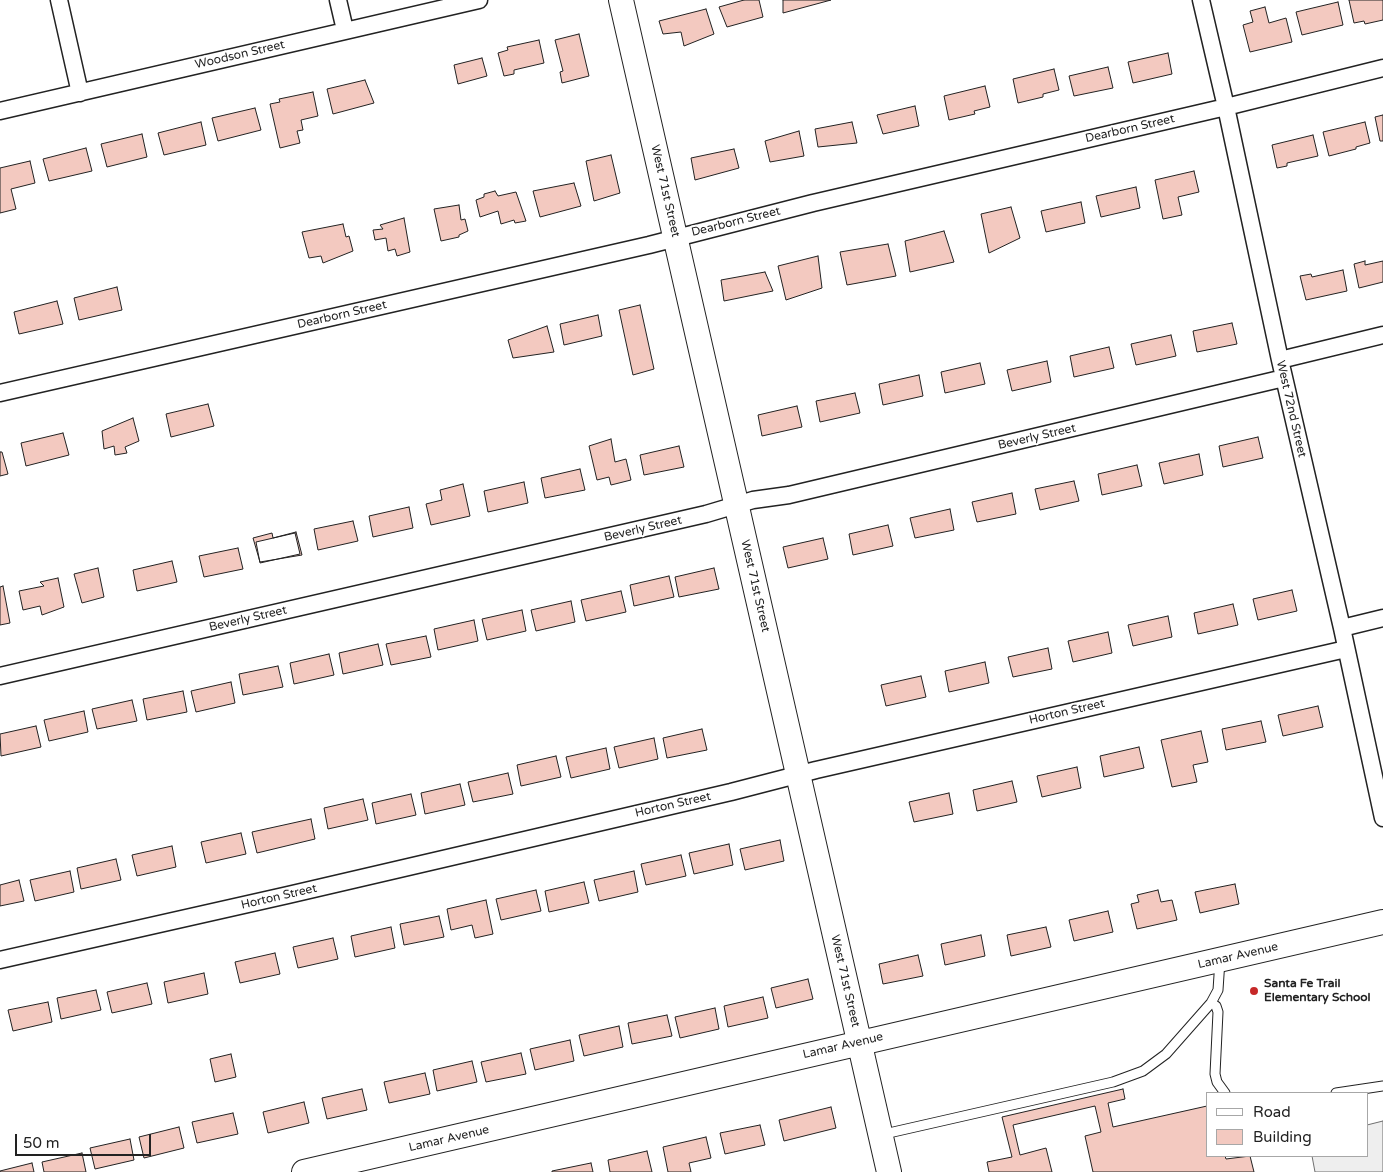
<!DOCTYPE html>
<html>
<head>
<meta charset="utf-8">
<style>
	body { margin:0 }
	#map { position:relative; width:1383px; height:1172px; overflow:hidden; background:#fff; font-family:"Varela Round",sans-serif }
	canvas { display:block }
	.legend { position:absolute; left:1206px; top:1092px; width:162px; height:65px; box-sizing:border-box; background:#fff; border:1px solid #a7a7a7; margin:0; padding:6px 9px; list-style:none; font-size:15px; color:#222 }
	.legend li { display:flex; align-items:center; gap:10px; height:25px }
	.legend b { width:25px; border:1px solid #a7a7a7 }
	.scale { position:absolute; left:15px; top:1134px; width:136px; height:22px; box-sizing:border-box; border:2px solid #222; border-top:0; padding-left:6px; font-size:15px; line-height:18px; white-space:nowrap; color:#222; -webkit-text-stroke:4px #fff; paint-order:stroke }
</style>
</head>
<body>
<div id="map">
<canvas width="1383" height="1172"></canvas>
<ul class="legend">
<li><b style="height:6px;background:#fff"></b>Road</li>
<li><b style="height:14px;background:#f3c9c0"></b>Building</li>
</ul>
<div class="scale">50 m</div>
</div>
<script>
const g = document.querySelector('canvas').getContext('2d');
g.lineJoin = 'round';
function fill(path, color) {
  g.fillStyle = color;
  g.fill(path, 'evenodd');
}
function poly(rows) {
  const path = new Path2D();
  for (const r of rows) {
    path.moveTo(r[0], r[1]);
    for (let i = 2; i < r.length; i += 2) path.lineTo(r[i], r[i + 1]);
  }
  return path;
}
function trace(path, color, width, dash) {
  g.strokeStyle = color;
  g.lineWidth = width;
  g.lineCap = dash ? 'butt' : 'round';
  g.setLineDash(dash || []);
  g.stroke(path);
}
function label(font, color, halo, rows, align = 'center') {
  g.font = font + ' "Varela Round",sans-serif';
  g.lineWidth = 4;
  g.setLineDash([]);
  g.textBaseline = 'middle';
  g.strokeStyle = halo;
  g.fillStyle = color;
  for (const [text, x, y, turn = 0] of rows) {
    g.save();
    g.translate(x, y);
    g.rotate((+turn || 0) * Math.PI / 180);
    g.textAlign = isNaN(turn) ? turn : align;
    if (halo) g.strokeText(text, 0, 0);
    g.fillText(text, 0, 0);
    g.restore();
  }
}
const green = poly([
	[1383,1121,1383,1172,1315,1172,1312,1156,1367,1156,1367,1125,1383,1121]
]);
fill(green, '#eee');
trace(green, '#6f6f6f', 1);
const building = poly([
	[744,0,759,0,763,17,727,27,719,7,744,0],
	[783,0,831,0,783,13,783,0],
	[1349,0,1383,0,1383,20,1365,24,1364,21,1354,23,1349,0],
	[1338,2,1343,25,1302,35,1296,12,1338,2],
	[1265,7,1269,23,1286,18,1292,42,1250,52,1243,25,1253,22,1250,11,1265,7],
	[706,9,714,34,684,46,681,32,663,34,659,21,706,9],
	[579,34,589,76,562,83,560,72,563,71,555,40,579,34],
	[539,40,544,63,514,70,514,74,504,76,498,53,508,50,507,47,539,40],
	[1168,53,1172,74,1133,83,1128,62,1168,53],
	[482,58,487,76,458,84,454,65,482,58],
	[1108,67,1113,88,1074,96,1069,76,1108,67],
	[1054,69,1059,90,1043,94,1043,97,1018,103,1013,79,1054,69],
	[365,80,374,103,333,114,327,89,365,80],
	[985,86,990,107,974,111,975,114,949,120,944,96,985,86],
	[313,92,318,116,301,120,303,130,297,131,300,143,280,148,270,104,280,102,279,99,313,92],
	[915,106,919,126,883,134,877,115,915,106],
	[255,108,261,130,218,141,212,118,255,108],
	[1383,115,1383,141,1380,141,1375,117,1383,115],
	[201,122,206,145,164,155,158,133,201,122],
	[852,122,857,143,818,147,815,129,852,122],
	[1365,122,1370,143,1356,147,1356,149,1329,156,1323,132,1365,122],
	[799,131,804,156,770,162,765,141,799,131],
	[142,134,147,157,107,167,101,144,142,134],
	[1313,135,1318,156,1287,163,1287,166,1277,168,1272,145,1313,135],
	[86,148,92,171,49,181,43,159,86,148],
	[734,149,739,168,695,180,691,158,734,149],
	[611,155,620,193,594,201,586,161,611,155],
	[30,161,35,183,11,189,16,209,0,213,0,168,30,161],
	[1194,171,1199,192,1178,197,1182,215,1163,219,1155,180,1194,171],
	[574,183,581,206,540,217,533,191,574,183],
	[1136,187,1140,208,1101,217,1096,196,1136,187],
	[495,191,498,196,516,192,526,221,515,223,514,220,501,224,498,211,480,217,476,200,484,197,484,194,495,191],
	[1081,202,1085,223,1046,232,1041,211,1081,202],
	[459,205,461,220,465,219,468,231,459,235,459,237,441,241,434,209,459,205],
	[1011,207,1020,238,989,253,981,214,1011,207],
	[404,218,410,252,397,256,395,249,388,251,386,238,375,240,373,230,383,229,380,225,404,218],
	[343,224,346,237,349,236,353,251,323,263,321,256,309,258,302,232,343,224],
	[944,231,954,262,910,272,905,241,944,231],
	[888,244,896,276,847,285,840,252,888,244],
	[818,256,822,288,786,300,778,266,818,256],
	[1365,261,1365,265,1383,261,1383,282,1359,288,1354,264,1365,261],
	[1343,270,1347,291,1306,300,1300,276,1311,274,1312,277,1343,270],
	[765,272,773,291,724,301,721,280,765,272],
	[117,287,122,310,79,320,74,298,117,287],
	[57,301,63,324,19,334,14,312,57,301],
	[640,305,654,369,633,375,619,310,640,305],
	[598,315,602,336,564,345,560,324,598,315],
	[1232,323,1237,344,1197,352,1193,331,1232,323],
	[547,326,554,352,513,358,508,340,547,326],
	[1171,335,1176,356,1136,365,1131,344,1171,335],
	[1109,347,1114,368,1074,377,1070,356,1109,347],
	[1047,361,1051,382,1012,391,1007,370,1047,361],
	[980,363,985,384,945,393,941,372,980,363],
	[919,375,923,396,883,405,879,384,919,375],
	[855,393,860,413,820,422,816,401,855,393],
	[208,404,214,426,171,437,166,414,208,404],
	[797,406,802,427,762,436,758,415,797,406],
	[133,418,139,441,125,447,127,453,115,455,114,446,104,449,102,431,133,418],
	[63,433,69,455,26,466,21,443,63,433],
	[1258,437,1263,458,1223,467,1219,446,1258,437],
	[611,439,615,462,626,459,631,480,611,485,609,477,597,480,589,446,611,439],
	[679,446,684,467,644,475,640,455,679,446],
	[0,452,2,452,8,474,0,476,0,452],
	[1199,454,1203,475,1164,484,1159,463,1199,454],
	[1137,465,1142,486,1102,495,1098,474,1137,465],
	[580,469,585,490,545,498,541,478,580,469],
	[1074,481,1079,501,1040,510,1035,489,1074,481],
	[524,482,528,503,488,512,484,491,524,482],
	[463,484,470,516,431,525,426,504,442,500,440,490,463,484],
	[1012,493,1016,514,977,522,972,502,1012,493],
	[409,507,413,528,373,537,369,516,409,507],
	[950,509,954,530,915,538,910,518,950,509],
	[353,521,358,541,318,550,314,529,353,521],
	[888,525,893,546,853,555,849,534,888,525],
	[296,532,302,555,260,562,253,538,272,533,273,538,296,532],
	[295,533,300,554,260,563,256,542,295,533],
	[823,538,828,559,788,568,783,547,823,538],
	[238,548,243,569,204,577,199,556,238,548],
	[172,561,177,582,137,591,133,570,172,561],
	[98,568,104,597,82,603,74,574,98,568],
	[714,568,719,589,679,597,675,577,714,568],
	[669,576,674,597,634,606,630,585,669,576],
	[58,578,64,607,42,615,40,606,23,610,19,591,44,586,40,582,58,578],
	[3,586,10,623,0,625,0,587,3,586],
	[1292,590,1297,611,1258,620,1253,599,1292,590],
	[621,591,626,612,586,621,581,600,621,591],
	[571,601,575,622,536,631,531,610,571,601],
	[1233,604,1238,625,1198,634,1194,613,1233,604],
	[522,610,526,631,487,640,482,619,522,610],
	[1168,616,1172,637,1133,646,1128,625,1168,616],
	[474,620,478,641,438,650,434,629,474,620],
	[1108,632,1112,653,1073,662,1068,641,1108,632],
	[426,636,431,657,391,665,386,644,426,636],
	[378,644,383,665,343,674,339,653,378,644],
	[1048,648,1052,669,1013,677,1008,657,1048,648],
	[329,654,334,675,294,684,290,663,329,654],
	[985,662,989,683,949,692,945,671,985,662],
	[278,666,283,687,243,695,239,674,278,666],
	[921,676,926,697,886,706,881,685,921,676],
	[231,682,235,703,196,712,191,691,231,682],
	[183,691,187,712,147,720,143,699,183,691],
	[132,700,137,721,97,729,92,709,132,700],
	[1318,706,1323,727,1283,736,1278,715,1318,706],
	[84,711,88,732,49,741,44,720,84,711],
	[1261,721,1266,742,1226,750,1222,729,1261,721],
	[36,726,41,747,1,756,0,734,36,726],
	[702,729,707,750,667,758,663,738,702,729],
	[1201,731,1208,762,1193,765,1197,782,1172,787,1161,740,1201,731],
	[654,738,658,759,619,768,614,747,654,738],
	[1139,747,1144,768,1104,777,1100,756,1139,747],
	[606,748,610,769,571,778,566,757,606,748],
	[556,756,561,777,521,786,517,765,556,756],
	[1077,767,1081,788,1042,797,1037,776,1077,767],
	[508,773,513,794,473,802,468,782,508,773],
	[1012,781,1017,802,977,811,973,790,1012,781],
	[460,784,465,805,425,814,421,793,460,784],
	[949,793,953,814,914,822,909,802,949,793],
	[411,794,416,815,376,824,372,803,411,794],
	[363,799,368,820,328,829,324,808,363,799],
	[311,819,315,839,257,853,252,832,311,819],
	[241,833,246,854,206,863,201,842,241,833],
	[780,840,784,861,745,870,740,849,780,840],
	[729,844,733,865,694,874,689,853,729,844],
	[172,846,176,867,137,876,132,855,172,846],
	[681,855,686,876,646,885,641,864,681,855],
	[116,859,121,880,81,889,77,868,116,859],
	[70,871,74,892,35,901,30,880,70,871],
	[634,871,638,892,599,901,594,880,634,871],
	[19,880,24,901,0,906,0,885,19,880],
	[584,882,589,903,549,912,545,891,584,882],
	[1235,884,1239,904,1200,913,1195,892,1235,884],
	[536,890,541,911,501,920,496,899,536,890],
	[1158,890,1161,902,1172,900,1177,920,1137,929,1131,904,1139,902,1137,895,1158,890],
	[486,900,493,934,475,938,472,925,451,930,447,909,486,900],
	[1108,911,1113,932,1074,941,1069,920,1108,911],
	[439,916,444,937,404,945,400,924,439,916],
	[391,927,395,948,355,957,351,936,391,927],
	[1046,927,1051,947,1011,956,1007,935,1046,927],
	[981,935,985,956,945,965,941,944,981,935],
	[333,938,338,959,298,968,293,947,333,938],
	[275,953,280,974,240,983,235,962,275,953],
	[918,955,923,976,883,984,879,964,918,955],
	[204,973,208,994,168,1003,164,982,204,973],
	[808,979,813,999,776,1008,771,988,808,979],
	[147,983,152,1004,112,1013,107,992,147,983],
	[96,990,101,1010,61,1019,57,998,96,990],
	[763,997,768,1018,728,1027,724,1006,763,997],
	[48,1002,52,1022,13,1031,8,1010,48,1002],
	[715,1008,719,1029,680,1038,675,1017,715,1008],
	[667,1015,672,1036,632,1044,628,1023,667,1015],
	[619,1026,623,1047,584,1056,579,1035,619,1026],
	[570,1040,574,1061,535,1070,530,1049,570,1040],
	[521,1053,526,1074,486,1082,481,1062,521,1053],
	[231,1054,236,1077,215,1082,210,1059,231,1054],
	[472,1061,477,1082,437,1091,433,1070,472,1061],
	[425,1073,430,1094,389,1103,384,1082,425,1073],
	[362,1089,367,1110,327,1119,322,1098,362,1089],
	[1123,1089,1125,1099,1108,1103,1113,1127,1207,1106,1207,1156,1225,1156,1226,1159,1250,1156,1254,1172,1093,1172,1085,1136,1101,1132,1095,1106,1013,1125,1020,1155,1046,1148,1052,1172,989,1172,987,1162,1012,1157,1002,1117,1123,1089],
	[304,1102,309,1123,268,1133,263,1112,304,1102],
	[831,1107,836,1128,784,1141,779,1120,831,1107],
	[233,1113,238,1134,197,1143,192,1122,233,1113],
	[760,1125,765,1145,725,1154,720,1133,760,1125],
	[179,1127,184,1148,144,1158,139,1137,179,1127],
	[706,1137,711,1158,689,1163,691,1172,668,1172,663,1147,706,1137],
	[130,1139,134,1160,95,1169,90,1148,130,1139],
	[647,1151,652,1172,610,1172,608,1160,647,1151],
	[82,1153,86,1172,44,1172,42,1162,82,1153],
	[32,1163,34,1172,0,1172,0,1171,32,1163],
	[591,1163,593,1172,552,1172,552,1171,591,1163]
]);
fill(building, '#f3c9c0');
trace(building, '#222', 1);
const lane = poly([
	[1211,1003,1216,1006,1218,1012,1215,1074,1217,1082,1225,1093],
	[1336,1093,1383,1086],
	[880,1135,1113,1082,1143,1071,1166,1054,1211,1003,1218,990,1220,960]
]);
const street = poly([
	[59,0,80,93],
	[338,0,345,30],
	[1201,0,1226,107,1280,360,1342,628,1383,818],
	[0,111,479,0],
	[1280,360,1383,335],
	[0,393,649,245,813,203,1226,107,1383,68],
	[1342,628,1383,618],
	[0,676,706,514,753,500,789,495,1284,378],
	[0,960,288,895,731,792,816,770,1346,649]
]);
const secondary = poly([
	[621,0,889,1172],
	[304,1172,1383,922]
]);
trace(lane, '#222', 11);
trace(street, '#222', 19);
trace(secondary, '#222', 26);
trace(lane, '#fff', 9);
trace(street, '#fff', 16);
trace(secondary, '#fff', 24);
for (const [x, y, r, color] of [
	[1254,991,5,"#c62828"]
]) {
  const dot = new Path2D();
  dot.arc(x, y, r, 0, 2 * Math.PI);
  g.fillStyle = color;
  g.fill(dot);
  trace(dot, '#fff', 2);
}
label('12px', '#222', '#fff', [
	["Woodson Street",240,55,-13],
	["Dearborn Street",1130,129,-13],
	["West 71st Street",665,191,77],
	["Dearborn Street",736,222,-14],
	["Dearborn Street",342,315,-13],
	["West 72nd Street",1291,409,77],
	["Beverly Street",1037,437,-13],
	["Beverly Street",643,529,-13],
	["West 71st Street",755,586,77],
	["Beverly Street",248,619,-13],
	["Horton Street",1067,712,-13],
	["Horton Street",673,805,-13],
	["Horton Street",279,897,-13],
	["Lamar Avenue",1238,956,-13],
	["West 71st Street",845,981,77],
	["Lamar Avenue",843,1046,-13],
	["Lamar Avenue",449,1139,-13]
]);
label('bold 12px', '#222', '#fff', [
	["Santa Fe Trail",1264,984],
	["Elementary School",1264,998]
], 'left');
</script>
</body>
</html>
